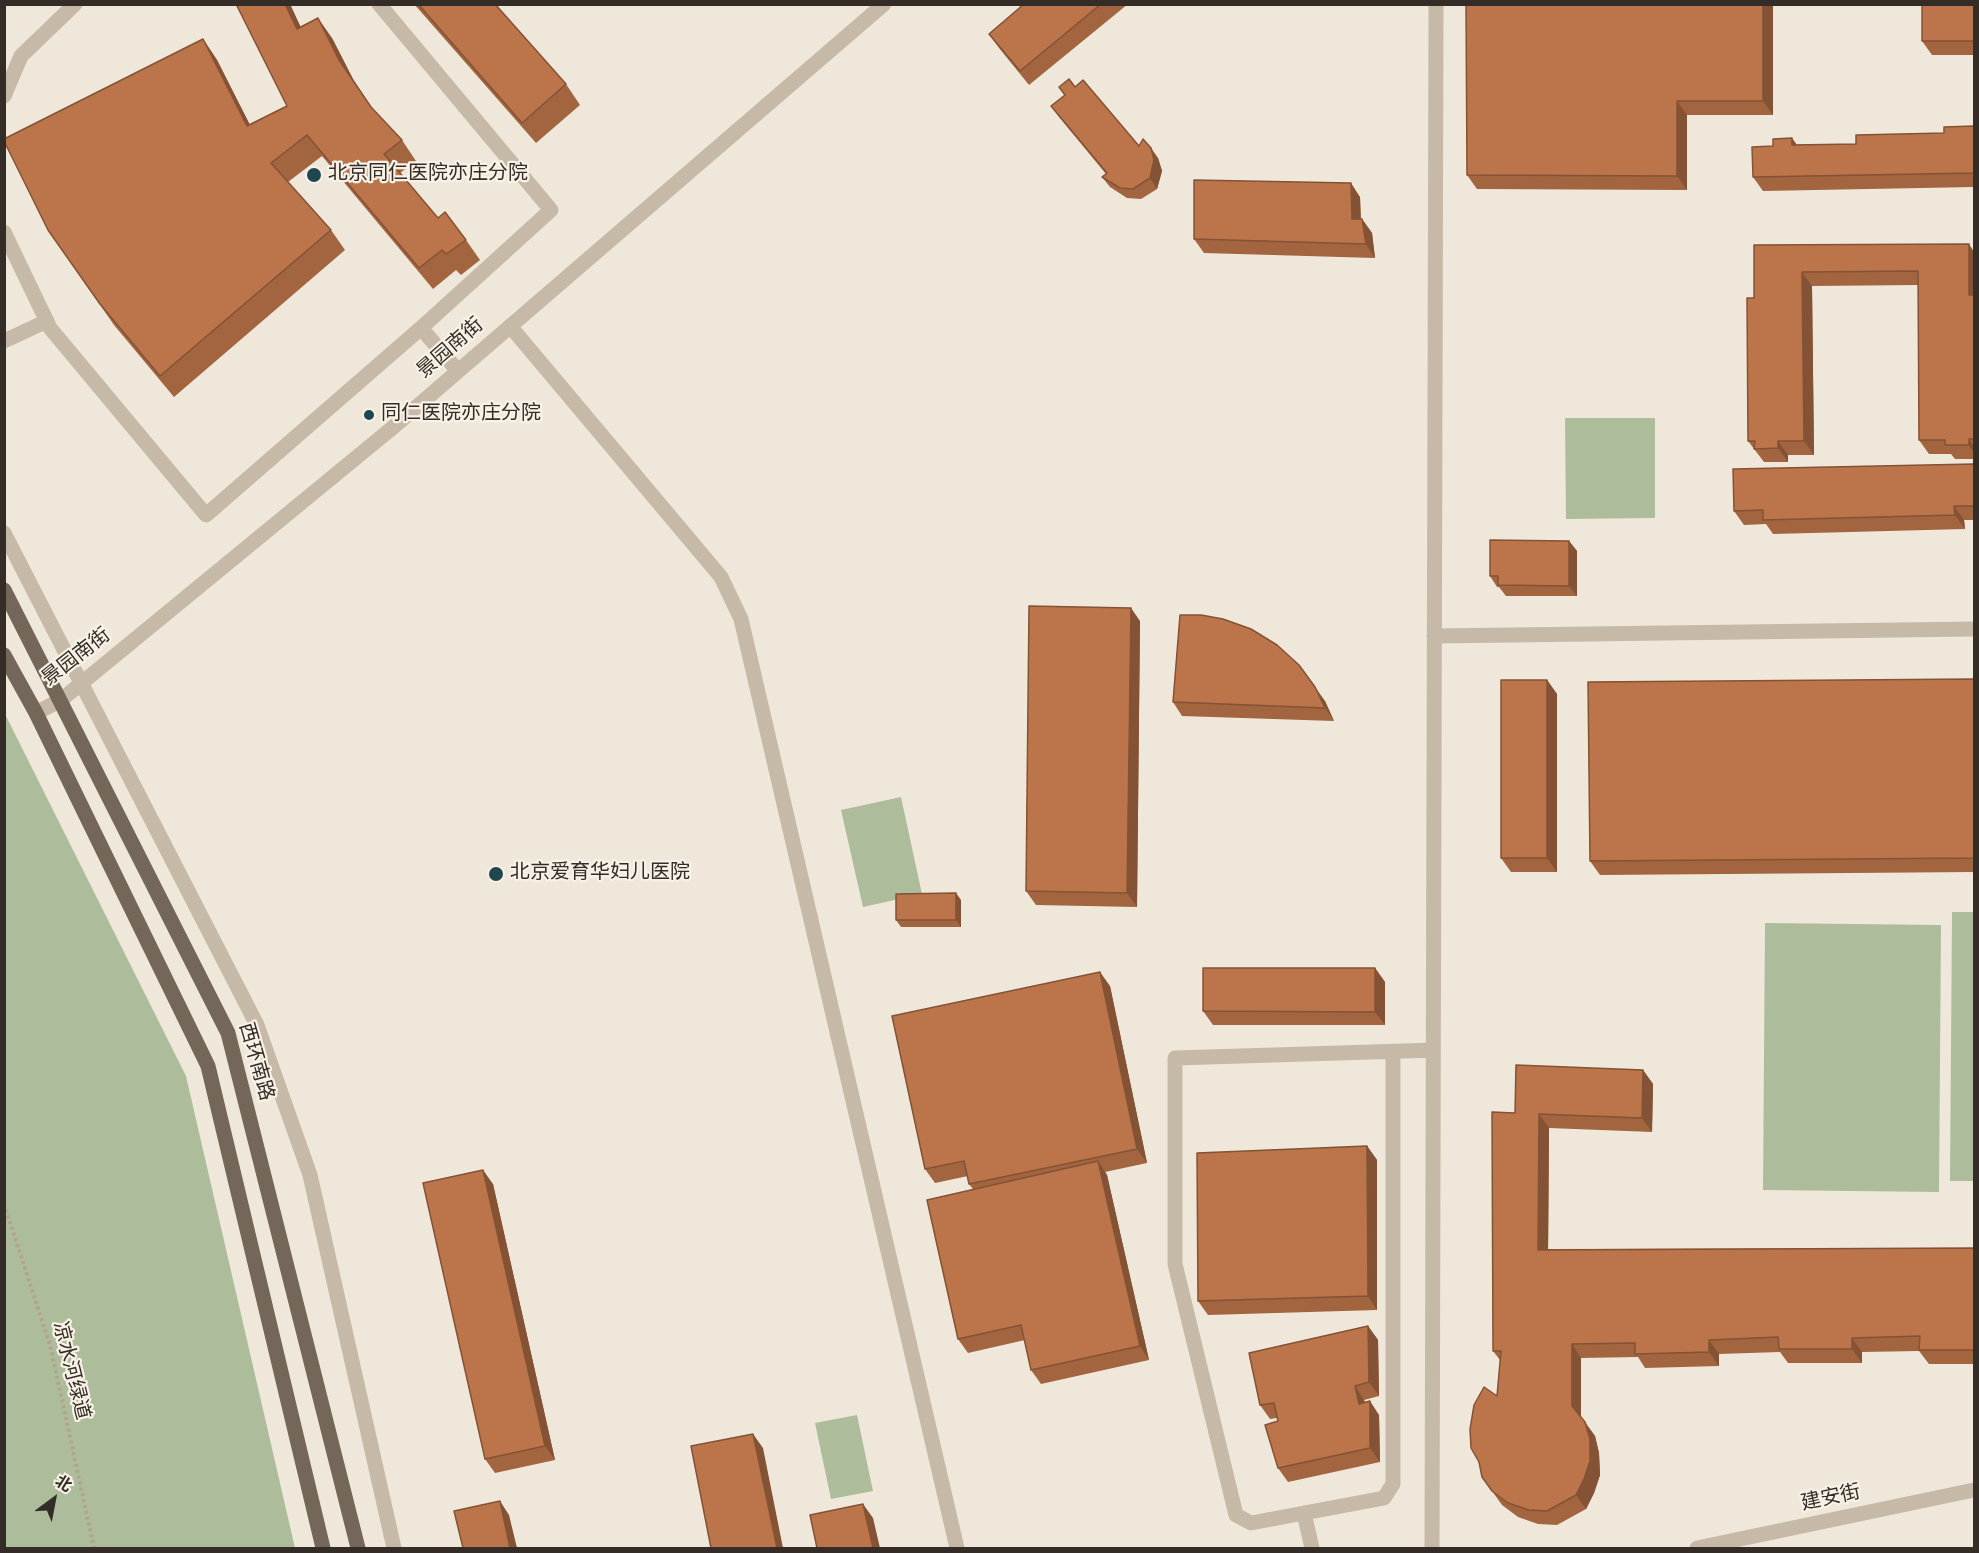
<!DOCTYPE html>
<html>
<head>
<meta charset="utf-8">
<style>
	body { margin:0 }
	#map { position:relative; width:1979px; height:1553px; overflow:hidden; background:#efe8da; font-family:"Source Sans 3","Noto Sans SC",sans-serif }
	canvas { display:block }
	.frame { position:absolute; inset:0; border:6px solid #332c27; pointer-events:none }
	.north { position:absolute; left:24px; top:1469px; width:60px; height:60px; -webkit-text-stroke:4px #f7f1e6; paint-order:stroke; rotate:32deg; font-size:16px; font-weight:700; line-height:24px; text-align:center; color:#332c27 }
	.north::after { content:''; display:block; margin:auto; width:21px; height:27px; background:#332c27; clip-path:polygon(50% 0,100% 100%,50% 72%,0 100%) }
</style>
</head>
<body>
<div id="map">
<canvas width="1979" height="1553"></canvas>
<div class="frame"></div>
<div class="north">北</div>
</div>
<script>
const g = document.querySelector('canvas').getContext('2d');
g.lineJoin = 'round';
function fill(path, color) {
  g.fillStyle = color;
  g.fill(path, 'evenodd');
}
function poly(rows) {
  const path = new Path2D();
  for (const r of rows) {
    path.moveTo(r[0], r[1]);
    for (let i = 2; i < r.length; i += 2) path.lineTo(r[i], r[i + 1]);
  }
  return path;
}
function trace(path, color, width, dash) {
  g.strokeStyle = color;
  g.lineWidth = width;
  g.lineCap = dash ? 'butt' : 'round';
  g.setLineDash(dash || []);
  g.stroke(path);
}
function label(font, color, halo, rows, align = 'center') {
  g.font = font + ' "Source Sans 3","Noto Sans SC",sans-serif';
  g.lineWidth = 4.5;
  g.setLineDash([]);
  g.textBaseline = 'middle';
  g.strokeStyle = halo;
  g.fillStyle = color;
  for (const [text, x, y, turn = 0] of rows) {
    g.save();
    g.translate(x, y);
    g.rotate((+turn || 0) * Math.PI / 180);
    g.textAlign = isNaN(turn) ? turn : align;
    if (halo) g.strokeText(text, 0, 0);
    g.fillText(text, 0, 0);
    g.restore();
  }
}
fill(poly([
	[1565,418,1655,418,1655,518,1566,519],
	[5,714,186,1076,295,1548,5,1548],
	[901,797,922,894,863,907,841,810],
	[1952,912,1974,912,1974,1181,1950,1181],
	[1765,923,1941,925,1939,1192,1763,1190],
	[857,1415,873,1491,831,1499,815,1423]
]), '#adbd9b');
trace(poly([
	[4,1204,50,1345,94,1548]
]), '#b2a391', 4, [3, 3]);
trace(poly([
	[379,4,551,210,421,328,458,371],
	[4,96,21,56,75,4],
	[4,232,50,328,206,515,421,328],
	[510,326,721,577,741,619,957,1548],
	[4,341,47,321],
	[4,533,257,1025,310,1175,394,1548],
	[1434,636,1974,629],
	[36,713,61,700,391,429,884,4],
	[1393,1052,1393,1484,1384,1498,1251,1523,1236,1515,1175,1264,1175,1058,1404,1051,1433,1050],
	[1304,1513,1312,1548],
	[1432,1548,1436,4],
	[1697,1548,1974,1490]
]), '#c6b9a7', 15);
trace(poly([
	[4,590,228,1033,358,1548],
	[4,655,36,713,208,1066,323,1548]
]), '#746659', 15);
fill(poly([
	[236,4,290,4,300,27,332,38,354,81,373,110,402,140,416,161,400,173,438,218,466,240,480,260,461,275,456,270,433,289,322,156,288,182,331,230,345,250,174,397,114,325,48,230,203,39,217,60,250,125,287,106],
	[414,4,495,4,566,84,580,105,536,143],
	[1024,4,1128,4,1029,85,999,48,989,34],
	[1466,4,1773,4,1773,115,1687,115,1687,190,1477,189,1467,175],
	[1974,4,1974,55,1932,55,1922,41],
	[1059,87,1075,87,1139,146,1158,158,1162,171,1157,189,1141,199,1127,198,1110,187,1102,177,1106,174,1059,117,1051,106,1065,95],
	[1974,126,1974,187,1763,191,1753,177,1773,146,1856,144,1944,133],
	[1360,197,1361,219,1362,219,1372,233,1375,258,1204,253,1194,239],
	[1754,245,1974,252,1974,459,1955,459,1951,454,1929,454,1919,440,1918,285,1812,286,1814,455,1788,455,1788,462,1764,462,1748,441,1754,298],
	[1974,464,1974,520,1964,520,1965,529,1773,534,1766,524,1744,525,1734,511],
	[1569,541,1577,551,1577,596,1506,596,1499,587,1497,587,1490,576],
	[1140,621,1137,907,1036,905,1026,891],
	[1974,679,1974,872,1600,875,1590,861],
	[1547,680,1557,694,1557,872,1511,872,1501,858],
	[1325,701,1334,721,1182,716,1173,702],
	[961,900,961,927,901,927,896,920],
	[1375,968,1385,982,1385,1025,1213,1025,1203,1011],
	[1110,986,1147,1163,1105,1172,1107,1175,1149,1360,1041,1384,1031,1370,1025,1340,968,1353,958,1339,973,1189,969,1184,968,1176,935,1183,925,1169],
	[1643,1070,1653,1084,1652,1132,1549,1128,1548,1249,1974,1248,1974,1364,1929,1364,1919,1351,1862,1352,1862,1363,1788,1363,1780,1352,1719,1354,1719,1366,1645,1368,1638,1357,1581,1358,1581,1418,1595,1436,1599,1453,1600,1475,1594,1493,1586,1509,1557,1525,1538,1524,1518,1517,1502,1505,1482,1477,1497,1396,1500,1360,1493,1351,1515,1113],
	[1367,1146,1377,1160,1377,1310,1208,1315,1198,1301],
	[493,1184,555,1460,495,1473,485,1459],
	[1368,1326,1378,1340,1379,1396,1364,1400,1365,1402,1379,1415,1380,1462,1288,1482,1278,1468,1277,1418,1270,1419,1260,1405]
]), '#a26540');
fill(poly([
	[285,4,290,4,311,49,297,29],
	[1763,4,1773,4,1773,115,1763,101],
	[318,18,332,38,354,81,385,128,339,60],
	[203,39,217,60,261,147,247,126],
	[1677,101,1687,115,1687,190,1677,176],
	[1792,138,1802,152,1792,145],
	[1151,148,1158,158,1162,171,1157,189,1150,178],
	[1351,183,1360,197,1361,233,1352,219],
	[1362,219,1372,233,1375,258,1366,244],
	[1969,244,1974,252,1974,386,1969,295],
	[1802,272,1812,286,1814,455,1804,441],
	[1969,439,1974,447,1974,453,1969,445],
	[1778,441,1788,455,1788,462,1778,448],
	[1954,506,1964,520,1965,529,1955,515],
	[1569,541,1577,551,1577,596,1569,586],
	[1131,608,1140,621,1137,907,1127,893],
	[1547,680,1557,694,1557,872,1547,858],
	[1315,687,1325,701,1334,721,1325,708],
	[956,893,961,900,961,927,956,920],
	[1375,968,1385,982,1385,1025,1375,1012],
	[1100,972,1110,986,1147,1163,1137,1149],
	[1643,1070,1653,1084,1652,1132,1642,1118],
	[1539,1114,1549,1128,1548,1263,1538,1250],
	[1367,1146,1377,1160,1377,1310,1368,1296],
	[1098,1161,1107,1175,1149,1360,1140,1346],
	[483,1170,493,1184,555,1460,545,1446],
	[1368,1326,1378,1340,1379,1396,1369,1382],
	[1852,1338,1862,1352,1862,1363,1852,1349],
	[1709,1340,1719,1354,1719,1366,1709,1352],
	[1572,1344,1581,1358,1581,1420,1572,1406],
	[1355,1386,1364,1400,1369,1418,1359,1404],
	[1370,1401,1379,1415,1380,1462,1370,1448],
	[1585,1422,1595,1436,1599,1453,1600,1475,1594,1493,1586,1509,1576,1495],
	[753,1434,763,1448,783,1548,777,1548],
	[500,1501,509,1515,517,1548,510,1548],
	[863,1504,873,1518,880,1548,873,1548]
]), '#845234');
const building = poly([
	[236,4,285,4,297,29,318,18,339,60,371,107,402,140,384,154,438,218,445,212,466,240,446,254,442,250,419,268,307,135,271,163,331,230,160,376,100,304,48,230,4,141,4,139,203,39,247,126,287,106,236,4],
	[418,4,495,4,566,84,522,123,418,4],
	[1024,4,1101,4,1020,71,989,34,1024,4],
	[1466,4,1763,4,1763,101,1677,101,1677,176,1467,175,1466,4],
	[1922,4,1974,4,1974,41,1922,41,1922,4],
	[1069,79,1075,87,1083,80,1139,146,1143,139,1151,148,1154,160,1150,178,1133,189,1120,188,1102,177,1107,173,1051,106,1065,95,1059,87,1069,79],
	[1974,126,1974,173,1753,177,1752,147,1773,146,1773,139,1792,138,1792,145,1856,144,1856,135,1944,133,1944,127,1974,126],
	[1194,180,1351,183,1352,219,1362,219,1366,244,1194,239,1194,180],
	[1969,244,1969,295,1974,295,1974,439,1969,439,1969,445,1945,445,1945,440,1919,440,1918,271,1802,272,1804,441,1778,441,1778,448,1754,449,1755,441,1748,441,1747,298,1754,298,1754,245,1969,244],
	[1974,464,1974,506,1954,506,1955,515,1763,520,1763,510,1734,511,1733,469,1974,464],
	[1490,540,1569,541,1569,586,1498,585,1498,576,1490,576,1490,540],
	[1029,606,1131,608,1127,893,1026,891,1029,606],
	[1180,615,1201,615,1223,619,1251,629,1277,645,1299,665,1315,687,1325,708,1173,702,1180,615],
	[1974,679,1974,858,1590,861,1588,682,1974,679],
	[1501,680,1547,680,1547,858,1501,858,1501,680],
	[956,893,956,920,896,920,896,894,956,893],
	[1203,968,1375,968,1375,1012,1203,1011,1203,968],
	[1100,972,1137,1149,969,1184,964,1161,925,1169,892,1016,1100,972],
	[1516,1065,1643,1070,1642,1118,1539,1114,1538,1250,1974,1248,1974,1350,1919,1350,1920,1336,1852,1338,1852,1349,1779,1349,1778,1337,1709,1340,1709,1352,1635,1354,1635,1343,1572,1344,1572,1406,1585,1422,1590,1439,1590,1461,1584,1479,1576,1495,1547,1511,1529,1510,1508,1503,1492,1491,1482,1477,1479,1462,1471,1448,1470,1429,1474,1405,1484,1387,1497,1396,1501,1351,1493,1351,1492,1112,1515,1113,1516,1065],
	[1367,1146,1368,1296,1198,1301,1197,1153,1367,1146],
	[1098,1161,1140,1346,1031,1370,1021,1325,958,1339,927,1200,1098,1161],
	[483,1170,545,1446,485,1459,423,1183,483,1170],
	[1368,1326,1369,1382,1355,1386,1359,1404,1370,1401,1370,1448,1278,1468,1265,1425,1278,1421,1274,1403,1260,1405,1249,1353,1368,1326],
	[753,1434,777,1548,711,1548,691,1446,753,1434],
	[500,1501,510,1548,463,1548,454,1511,500,1501],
	[863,1504,873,1548,817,1548,810,1515,863,1504]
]);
fill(building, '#bc754b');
trace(building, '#845234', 1.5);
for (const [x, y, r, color] of [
	[314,175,8,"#204751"],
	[369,415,6,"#204751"],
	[496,874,8,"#204751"]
]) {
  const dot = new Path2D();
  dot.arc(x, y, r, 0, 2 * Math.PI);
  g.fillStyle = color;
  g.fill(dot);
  trace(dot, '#f7f1e6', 2);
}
label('20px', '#332c27', '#f7f1e6', [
	["北京同仁医院亦庄分院",328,175],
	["同仁医院亦庄分院",381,415],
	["北京爱育华妇儿医院",510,874]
], 'left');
label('20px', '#332c27', '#f7f1e6', [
	["景园南街",451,349,-41],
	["景园南街",77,658,-38],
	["西环南路",255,1062,74],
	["凉水河绿道",70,1371,76],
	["建安街",1831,1499,-12]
]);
</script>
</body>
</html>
